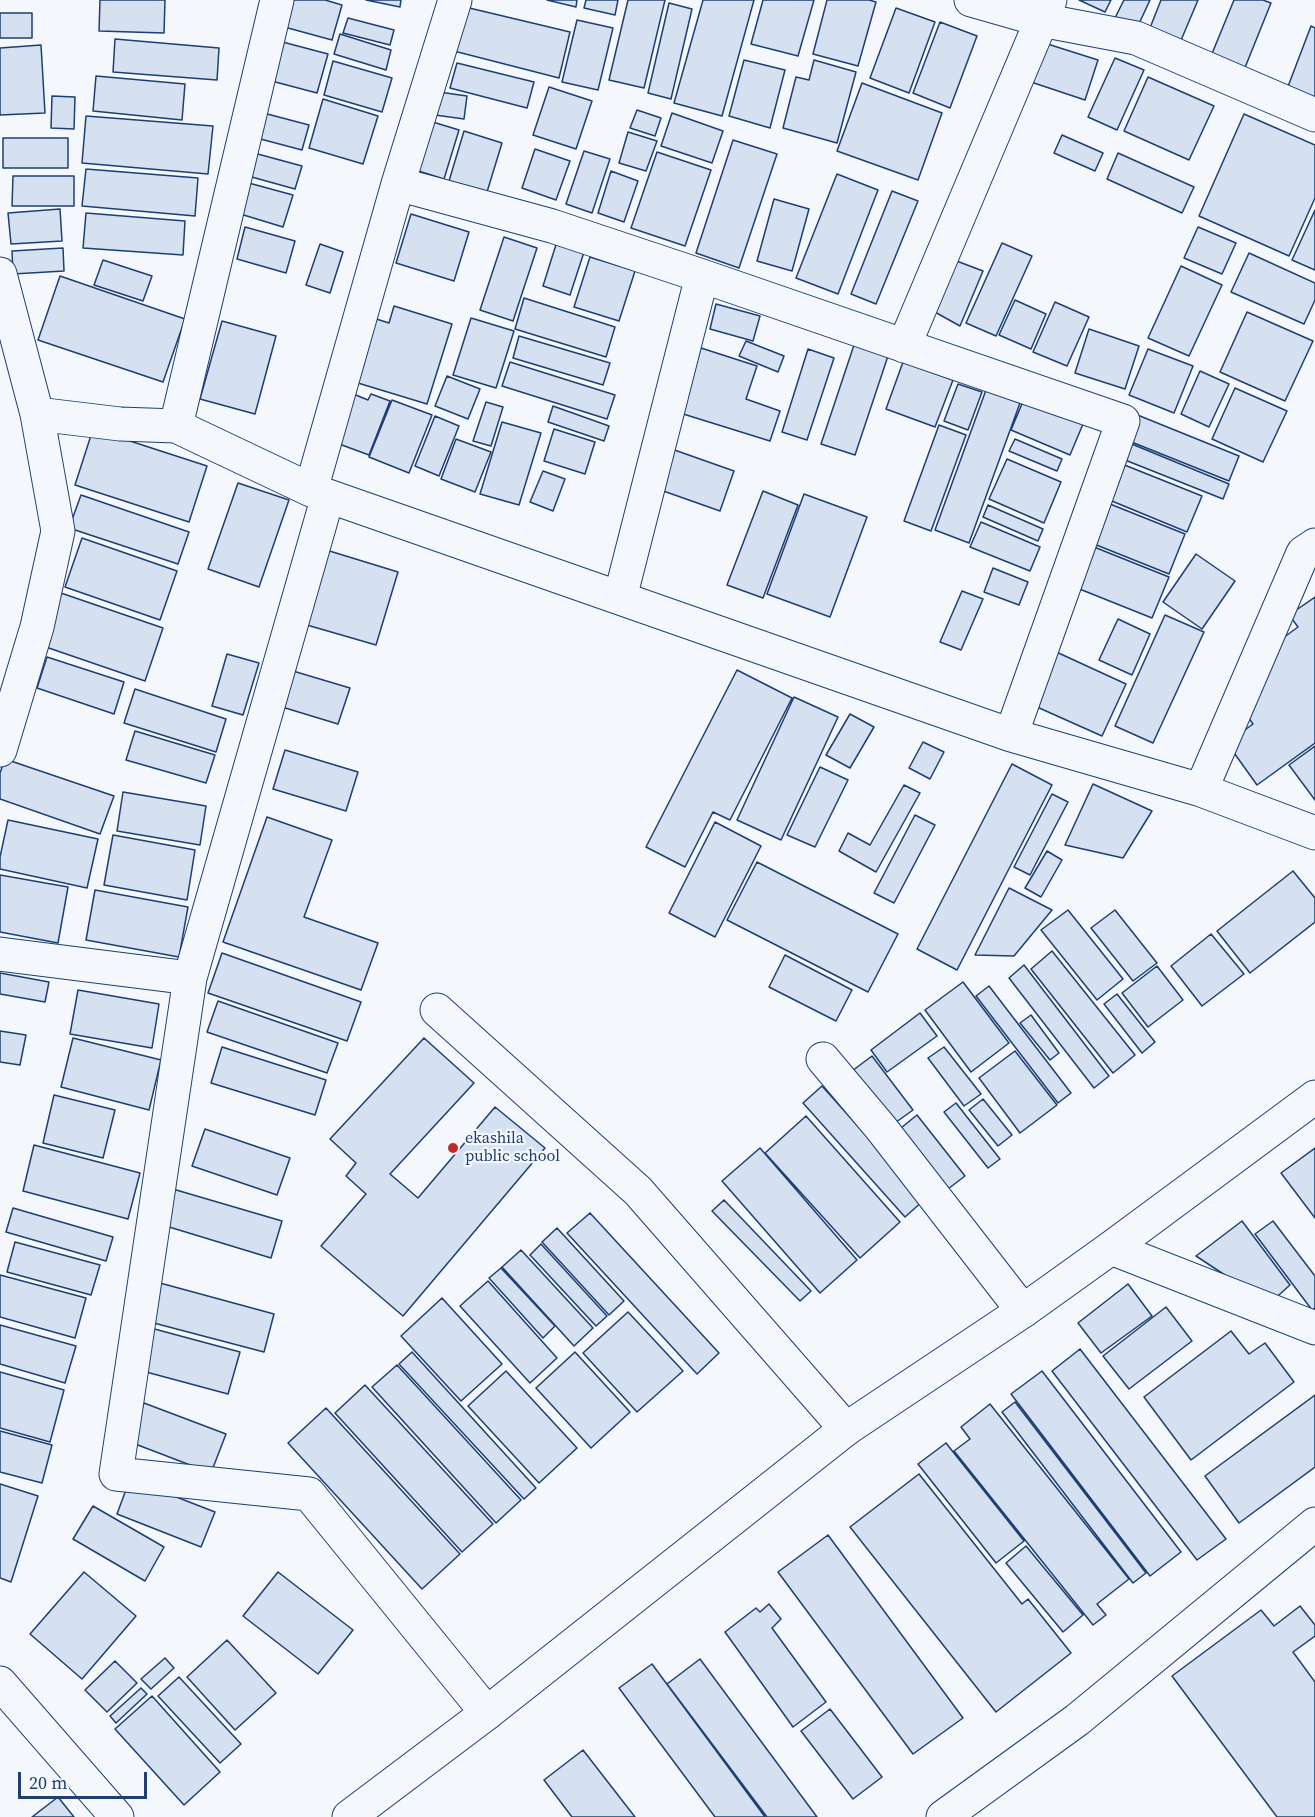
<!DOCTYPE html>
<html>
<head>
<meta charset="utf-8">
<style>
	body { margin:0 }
	#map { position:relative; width:1315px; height:1817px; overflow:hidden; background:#f4f7fb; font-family:"Source Serif 4",serif }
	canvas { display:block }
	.scale { position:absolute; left:18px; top:1772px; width:129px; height:27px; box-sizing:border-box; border:3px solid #1d3f73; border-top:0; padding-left:8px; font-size:18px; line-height:21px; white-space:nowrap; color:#1d3f73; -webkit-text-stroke:4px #f4f7fb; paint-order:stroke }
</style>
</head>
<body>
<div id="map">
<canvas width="1315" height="1817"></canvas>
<div class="scale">20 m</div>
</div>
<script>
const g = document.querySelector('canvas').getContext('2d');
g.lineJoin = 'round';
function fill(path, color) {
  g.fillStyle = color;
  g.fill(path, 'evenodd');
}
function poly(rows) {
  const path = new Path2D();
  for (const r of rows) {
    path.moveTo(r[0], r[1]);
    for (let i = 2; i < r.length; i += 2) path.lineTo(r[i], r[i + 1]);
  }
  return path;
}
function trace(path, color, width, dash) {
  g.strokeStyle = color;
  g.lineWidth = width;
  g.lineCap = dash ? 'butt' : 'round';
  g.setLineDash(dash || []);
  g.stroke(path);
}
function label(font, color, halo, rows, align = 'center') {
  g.font = font + ' "Source Serif 4",serif';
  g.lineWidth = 4.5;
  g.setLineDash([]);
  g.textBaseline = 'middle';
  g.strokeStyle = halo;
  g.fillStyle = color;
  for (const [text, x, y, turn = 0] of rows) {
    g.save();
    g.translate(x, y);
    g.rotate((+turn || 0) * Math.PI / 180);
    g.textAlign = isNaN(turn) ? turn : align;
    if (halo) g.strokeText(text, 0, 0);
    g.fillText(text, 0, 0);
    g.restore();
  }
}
const building = poly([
	[100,0,165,0,164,33,99,31,100,0],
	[284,0,325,0,342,5,332,40,277,25,284,0],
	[366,0,401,0,400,7,366,0],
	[547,0,577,0,576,7,547,0],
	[586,0,618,0,615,15,584,8,586,0],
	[628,0,665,0,644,88,609,80,628,0],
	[703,0,754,0,722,116,674,103,703,0],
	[763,0,814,0,798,56,751,44,763,0],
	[827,0,869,0,876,2,858,66,813,54,827,0],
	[1079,0,1111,0,1105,12,1079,0],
	[1124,0,1150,0,1137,28,1115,18,1124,0],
	[1161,0,1198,0,1179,45,1148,33,1161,0],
	[1234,0,1263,0,1271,3,1242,75,1209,61,1234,0],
	[669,3,692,9,671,99,648,93,669,3],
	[461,6,570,32,559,78,450,50,461,6],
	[896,8,935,22,909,93,870,78,896,8],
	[0,13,32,13,32,38,0,38,0,13],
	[348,18,394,30,390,45,343,33,348,18],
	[577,20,613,28,598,90,562,82,577,20],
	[940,22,977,36,950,108,913,93,940,22],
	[1311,26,1315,28,1315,100,1284,97,1311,26],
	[340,34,391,50,386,70,334,54,340,34],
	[115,39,219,48,217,80,113,72,115,39],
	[275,40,328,54,317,93,264,79,275,40],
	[1038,41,1098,60,1085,100,1025,80,1038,41],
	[41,45,45,113,0,115,0,48,41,45],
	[1115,58,1144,70,1117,130,1088,117,1115,58],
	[744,60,785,70,770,128,729,116,744,60],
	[814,60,856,72,837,143,783,128,796,77,809,80,814,60],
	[333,61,392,78,382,112,324,95,333,61],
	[457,63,534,82,527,108,450,88,457,63],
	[96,76,185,84,182,120,93,111,96,76],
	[1148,77,1214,106,1189,160,1124,131,1148,77],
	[862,83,942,113,918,180,837,151,862,83],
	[549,87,592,101,576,149,533,135,549,87],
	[432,91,467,96,464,119,428,114,432,91],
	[52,96,75,97,74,129,51,128,52,96],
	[323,99,378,116,363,164,309,148,323,99],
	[637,110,661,118,655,136,630,128,637,110],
	[256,111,309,125,302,150,249,136,256,111],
	[672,113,723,131,712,163,661,146,672,113],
	[1244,114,1315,145,1315,198,1289,256,1199,216,1244,114],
	[86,116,213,126,208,174,82,163,86,116],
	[423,119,459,130,444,179,409,168,423,119],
	[464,131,502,143,487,192,449,181,464,131],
	[628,132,657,141,646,171,619,163,628,132],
	[1062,135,1103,153,1095,171,1054,153,1062,135],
	[3,138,68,138,68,168,3,168,3,138],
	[733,140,777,154,739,268,696,253,733,140],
	[535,149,570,161,556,200,522,188,535,149],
	[584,151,610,159,592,213,566,204,584,151],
	[657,152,711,170,685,246,631,228,657,152],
	[254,153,302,166,295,189,248,176,254,153],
	[1118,153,1194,187,1182,213,1107,179,1118,153],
	[86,169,198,178,195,216,82,206,86,169],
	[611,171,638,181,624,222,598,213,611,171],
	[837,174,878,190,838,294,796,278,837,174],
	[13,176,74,176,74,206,12,206,13,176],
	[245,182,293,195,283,227,237,213,245,182],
	[892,191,918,201,876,304,851,294,892,191],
	[774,199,809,209,792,271,757,261,774,199],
	[60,209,62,241,11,244,8,213,60,209],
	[1315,210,1315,270,1292,260,1315,210],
	[86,213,185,221,183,255,83,248,86,213],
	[411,214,469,232,454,281,396,263,411,214],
	[245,227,295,241,286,273,237,259,245,227],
	[1198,227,1236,243,1222,274,1184,258,1198,227],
	[559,235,587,243,570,295,543,286,559,235],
	[504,237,537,248,513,321,480,310,504,237],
	[1002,243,1032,256,996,336,966,323,1002,243],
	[320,244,343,252,330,293,306,285,320,244],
	[63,248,64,271,13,274,12,251,63,248],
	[1249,253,1315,283,1315,300,1304,324,1231,292,1249,253],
	[590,257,635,271,619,321,574,307,590,257],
	[103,260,152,276,143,301,94,285,103,260],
	[954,260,983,271,960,326,933,311,954,260],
	[1181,266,1222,285,1189,356,1148,338,1181,266],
	[60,276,185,319,163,382,38,340,60,276],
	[524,298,615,327,606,357,515,329,524,298],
	[1015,300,1046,314,1031,349,999,335,1015,300],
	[1055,302,1089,317,1067,366,1033,352,1055,302],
	[716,304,760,316,753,341,710,329,716,304],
	[394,306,452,324,427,404,348,380,367,316,389,323,394,306],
	[1247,312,1313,341,1285,401,1220,372,1247,312],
	[471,318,514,331,496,388,453,375,471,318],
	[222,321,276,336,255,414,200,399,222,321],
	[1089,329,1139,346,1125,389,1075,373,1089,329],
	[519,336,610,363,603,385,513,358,519,336],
	[746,341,784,356,778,372,739,356,746,341],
	[854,345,888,356,855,455,821,444,854,345],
	[701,348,757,366,746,399,780,411,770,441,680,413,701,348],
	[808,349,834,358,807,440,782,432,808,349],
	[1148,349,1193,366,1174,413,1129,395,1148,349],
	[510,362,615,395,607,419,502,386,510,362],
	[903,362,953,380,935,427,886,409,903,362],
	[1200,371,1229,384,1209,427,1181,414,1200,371],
	[447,376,480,389,468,419,435,406,447,376],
	[958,384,982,392,968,430,944,421,958,384],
	[1235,388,1287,411,1263,462,1212,439,1235,388],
	[986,390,1020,403,969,543,935,530,986,390],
	[346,391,368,400,371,394,390,401,369,455,331,441,346,391],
	[1024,399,1083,424,1070,455,1011,430,1024,399],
	[392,400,432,415,409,473,369,457,392,400],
	[486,402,503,407,491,446,473,441,486,402],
	[553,406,609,426,604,441,548,422,553,406],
	[1135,414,1239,456,1229,481,1124,439,1135,414],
	[435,416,459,426,439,476,415,466,435,416],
	[502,422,541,433,519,505,480,494,502,422],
	[939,425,966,435,931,531,904,521,939,425],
	[93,429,207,466,189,522,75,485,93,429],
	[554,429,595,442,585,474,544,461,554,429],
	[456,439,491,452,475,492,441,479,456,439],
	[1015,439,1062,459,1057,471,1009,451,1015,439],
	[1122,440,1229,484,1223,499,1115,456,1122,440],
	[666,447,734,471,720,511,652,487,666,447],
	[1007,459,1061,482,1044,523,989,499,1007,459],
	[1122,464,1202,496,1187,532,1107,499,1122,464],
	[543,471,565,479,553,511,530,502,543,471],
	[238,483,289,500,259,587,208,569,238,483],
	[763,491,798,505,763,598,727,585,763,491],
	[804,494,867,517,830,617,767,594,804,494],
	[81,495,189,532,178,564,69,528,81,495],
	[1105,502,1185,534,1169,574,1089,542,1105,502],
	[988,505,1043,529,1038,541,983,517,988,505],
	[981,522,1040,547,1030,571,970,547,981,522],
	[82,538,177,571,160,620,65,587,82,538],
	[1089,545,1169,577,1152,618,1072,586,1089,545],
	[323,549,398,572,376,645,300,623,323,549],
	[1196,554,1235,581,1202,629,1163,602,1196,554],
	[993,568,1028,582,1019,605,984,592,993,568],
	[962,591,983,599,961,650,940,642,962,591],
	[58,592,163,628,145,681,40,645,58,592],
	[1315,597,1315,743,1257,785,1227,743,1253,724,1241,707,1272,646,1298,627,1289,615,1315,597],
	[1165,615,1204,632,1153,743,1115,726,1165,615],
	[1118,619,1150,634,1132,675,1099,660,1118,619],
	[1052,650,1126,684,1102,736,1028,703,1052,650],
	[227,654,259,663,243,715,212,706,227,654],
	[47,657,124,682,114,714,37,688,47,657],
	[737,670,792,698,730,820,713,812,685,867,646,847,737,670],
	[293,671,350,688,338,724,282,707,293,671],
	[135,689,226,719,216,752,124,723,135,689],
	[794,697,838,717,781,840,737,820,794,697],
	[850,714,874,727,850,768,826,755,850,714],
	[135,731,215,755,206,783,126,760,135,731],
	[923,742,944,752,930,779,909,768,923,742],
	[1315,746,1315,800,1289,765,1315,746],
	[285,750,358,772,346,811,273,789,285,750],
	[5,759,114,796,100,834,0,799,0,773,5,759],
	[1012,764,1052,785,957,970,917,949,1012,764],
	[820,767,848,780,815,847,787,835,820,767],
	[1093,784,1152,811,1123,858,1065,845,1093,784],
	[904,785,920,793,876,872,839,851,848,833,870,845,904,785],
	[123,792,206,806,200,845,117,831,123,792],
	[1052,794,1068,802,1030,875,1014,867,1052,794],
	[915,815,935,825,894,903,874,893,915,815],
	[267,817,332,840,304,917,378,943,361,990,223,942,267,817],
	[8,820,98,839,87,888,0,869,0,857,8,820],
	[715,822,761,846,715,937,669,913,715,822],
	[113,835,195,850,187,900,104,885,113,835],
	[1047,851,1062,860,1041,897,1025,888,1047,851],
	[757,862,898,934,868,992,727,920,757,862],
	[1293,871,1315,898,1315,922,1250,973,1217,931,1293,871],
	[0,875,68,887,58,943,0,932,0,875],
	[1009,888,1052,910,1014,956,975,955,1009,888],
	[95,890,188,907,179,957,86,940,95,890],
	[1068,910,1123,979,1097,1000,1041,930,1068,910],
	[1115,910,1157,963,1133,981,1091,928,1115,910],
	[1211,934,1244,974,1202,1006,1171,966,1211,934],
	[1052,951,1135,1055,1113,1073,1031,969,1052,951],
	[222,953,361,1002,347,1041,208,993,222,953],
	[785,955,852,990,836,1021,769,987,785,955],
	[1024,965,1109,1076,1094,1088,1009,978,1024,965],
	[1157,966,1183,1000,1148,1027,1122,993,1157,966],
	[0,973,49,982,45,1002,0,994,0,973],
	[963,982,1009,1043,971,1072,925,1010,963,982],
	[989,986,1071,1093,1058,1103,976,996,989,986],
	[78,990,159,1004,152,1048,70,1034,78,990],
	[1117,994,1155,1042,1142,1053,1104,1004,1117,994],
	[218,1001,338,1043,327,1073,207,1032,218,1001],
	[920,1013,937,1036,887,1072,871,1050,920,1013],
	[1031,1015,1059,1053,1050,1060,1020,1023,1031,1015],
	[0,1031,26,1035,20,1065,0,1062,0,1031],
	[73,1038,161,1060,149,1110,61,1087,73,1038],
	[424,1038,474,1083,390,1174,418,1198,495,1107,545,1148,403,1316,321,1246,366,1194,346,1176,356,1163,330,1139,424,1038],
	[222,1047,326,1080,315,1115,211,1083,222,1047],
	[944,1047,981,1094,964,1106,928,1058,944,1047],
	[1015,1051,1057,1105,1020,1133,979,1078,1015,1051],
	[872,1056,913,1110,892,1125,852,1071,872,1056],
	[822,1086,924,1200,905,1217,803,1103,822,1086],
	[54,1095,115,1110,103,1158,43,1143,54,1095],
	[983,1099,1012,1135,998,1146,969,1110,983,1099],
	[956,1103,1000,1159,988,1168,944,1112,956,1103],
	[917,1115,965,1176,944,1192,896,1132,917,1115],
	[806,1116,900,1222,860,1258,765,1153,806,1116],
	[205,1129,290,1158,277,1195,192,1166,205,1129],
	[34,1145,140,1173,128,1219,23,1191,34,1145],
	[760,1148,857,1260,820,1293,722,1181,760,1148],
	[1315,1148,1315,1218,1281,1173,1315,1148],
	[166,1187,282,1221,271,1258,156,1223,166,1187],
	[724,1200,811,1291,800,1301,712,1211,724,1200],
	[13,1208,113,1237,106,1261,6,1232,13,1208],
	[590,1213,719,1353,697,1374,567,1233,590,1213],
	[1242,1221,1290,1285,1269,1304,1196,1256,1242,1221],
	[1273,1221,1315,1276,1315,1308,1312,1310,1255,1234,1273,1221],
	[557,1228,624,1301,609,1315,542,1242,557,1228],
	[15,1242,100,1265,91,1295,7,1272,15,1242],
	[541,1244,607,1316,596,1326,530,1255,541,1244],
	[521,1250,593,1328,574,1346,502,1267,521,1250],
	[501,1268,555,1326,543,1338,489,1278,501,1268],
	[0,1275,86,1298,75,1338,0,1317,0,1275],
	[488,1281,557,1358,530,1383,460,1306,488,1281],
	[160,1283,274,1314,264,1352,150,1322,160,1283],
	[1128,1284,1152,1316,1101,1353,1078,1323,1128,1284],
	[442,1298,502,1364,461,1401,401,1336,442,1298],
	[1166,1307,1192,1341,1129,1389,1103,1356,1166,1307],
	[628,1312,683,1371,637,1412,583,1353,628,1312],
	[0,1325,76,1346,65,1383,0,1364,0,1325],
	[147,1327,240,1352,228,1394,135,1369,147,1327],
	[1231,1331,1249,1354,1265,1343,1294,1382,1191,1460,1144,1397,1231,1331],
	[1080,1349,1226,1539,1197,1560,1052,1371,1080,1349],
	[412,1352,536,1488,524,1499,399,1364,412,1352],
	[575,1352,630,1412,591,1448,536,1388,575,1352],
	[397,1365,521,1500,496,1523,372,1387,397,1365],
	[506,1371,577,1448,539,1483,468,1406,506,1371],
	[1042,1371,1181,1552,1150,1576,1011,1394,1042,1371],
	[0,1372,64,1390,50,1442,0,1428,0,1372],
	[365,1385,493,1524,462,1552,335,1413,365,1385],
	[1315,1395,1315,1467,1239,1523,1205,1476,1315,1395],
	[1015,1402,1146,1573,1133,1583,1002,1412,1015,1402],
	[144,1403,226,1434,211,1473,130,1442,144,1403],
	[990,1404,1129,1579,1097,1604,1106,1615,1093,1625,954,1451,970,1439,961,1427,990,1404],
	[326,1408,460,1554,422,1589,288,1443,326,1408],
	[0,1431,52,1445,42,1483,0,1472,0,1431],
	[946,1443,1024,1541,996,1563,918,1464,946,1443],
	[919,1474,1022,1604,1028,1599,1071,1653,996,1712,850,1527,919,1474],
	[130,1479,215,1512,201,1547,117,1514,130,1479],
	[0,1484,38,1496,11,1582,0,1578,0,1484],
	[93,1506,164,1547,145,1581,73,1539,93,1506],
	[828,1535,963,1718,913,1754,778,1572,828,1535],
	[1026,1546,1083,1615,1063,1632,1006,1563,1026,1546],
	[84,1572,136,1616,82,1679,30,1634,84,1572],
	[278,1572,353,1630,318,1674,243,1616,278,1572],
	[769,1604,781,1619,772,1628,826,1702,793,1727,725,1632,756,1608,760,1612,769,1604],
	[1300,1606,1315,1625,1315,1636,1293,1652,1315,1682,1315,1817,1277,1817,1172,1676,1261,1610,1274,1626,1300,1606],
	[227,1640,276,1693,235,1730,187,1677,227,1640],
	[165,1658,174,1668,151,1689,141,1679,165,1658],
	[700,1659,817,1817,767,1817,667,1684,700,1659],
	[115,1661,137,1683,107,1712,85,1690,115,1661],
	[652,1664,765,1817,715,1817,619,1688,652,1664],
	[179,1677,241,1744,220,1763,158,1696,179,1677],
	[141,1688,147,1694,116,1723,110,1716,141,1688],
	[152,1696,220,1772,184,1805,115,1729,152,1696],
	[830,1709,882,1777,853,1799,801,1731,830,1709],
	[583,1750,635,1817,572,1817,544,1780,583,1750],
	[58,1797,74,1817,32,1817,58,1797]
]);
fill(building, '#d5e0f0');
trace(building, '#1d3f73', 1.5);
const minor = poly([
	[971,0,1041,20,1136,38,1315,115],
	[398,184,455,0],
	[0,274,37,414,58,531,37,627,0,750],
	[904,346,1050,0],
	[37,414,120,424,176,426,311,490,1011,735,1201,790,1315,833],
	[176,426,277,0],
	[311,490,398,184,552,226,702,276,1123,421,1011,735],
	[620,598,702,276],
	[1201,790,1303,553,1315,545],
	[0,954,190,978,116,1474,309,1494,487,1713],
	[190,978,328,496],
	[437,1010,638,1191,846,1429],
	[823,1059,881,1128,1023,1311],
	[1111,1248,1315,1328],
	[0,1683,117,1817],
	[943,1817,1077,1720,1315,1524]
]);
const major = poly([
	[349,1817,487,1713,846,1429,1023,1311,1111,1248,1315,1097]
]);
trace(minor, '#1d3f73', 35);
trace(major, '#1d3f73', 35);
trace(minor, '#f4f7fb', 33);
trace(major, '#f4f7fb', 33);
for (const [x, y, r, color] of [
	[453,1148,6,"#c62828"]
]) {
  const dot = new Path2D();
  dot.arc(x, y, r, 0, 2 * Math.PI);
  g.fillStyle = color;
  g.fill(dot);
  trace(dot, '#f4f7fb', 2);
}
label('16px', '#1d3f73', '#f4f7fb', [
	["ekashila",465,1139],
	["public school",465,1157]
], 'left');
</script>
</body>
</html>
